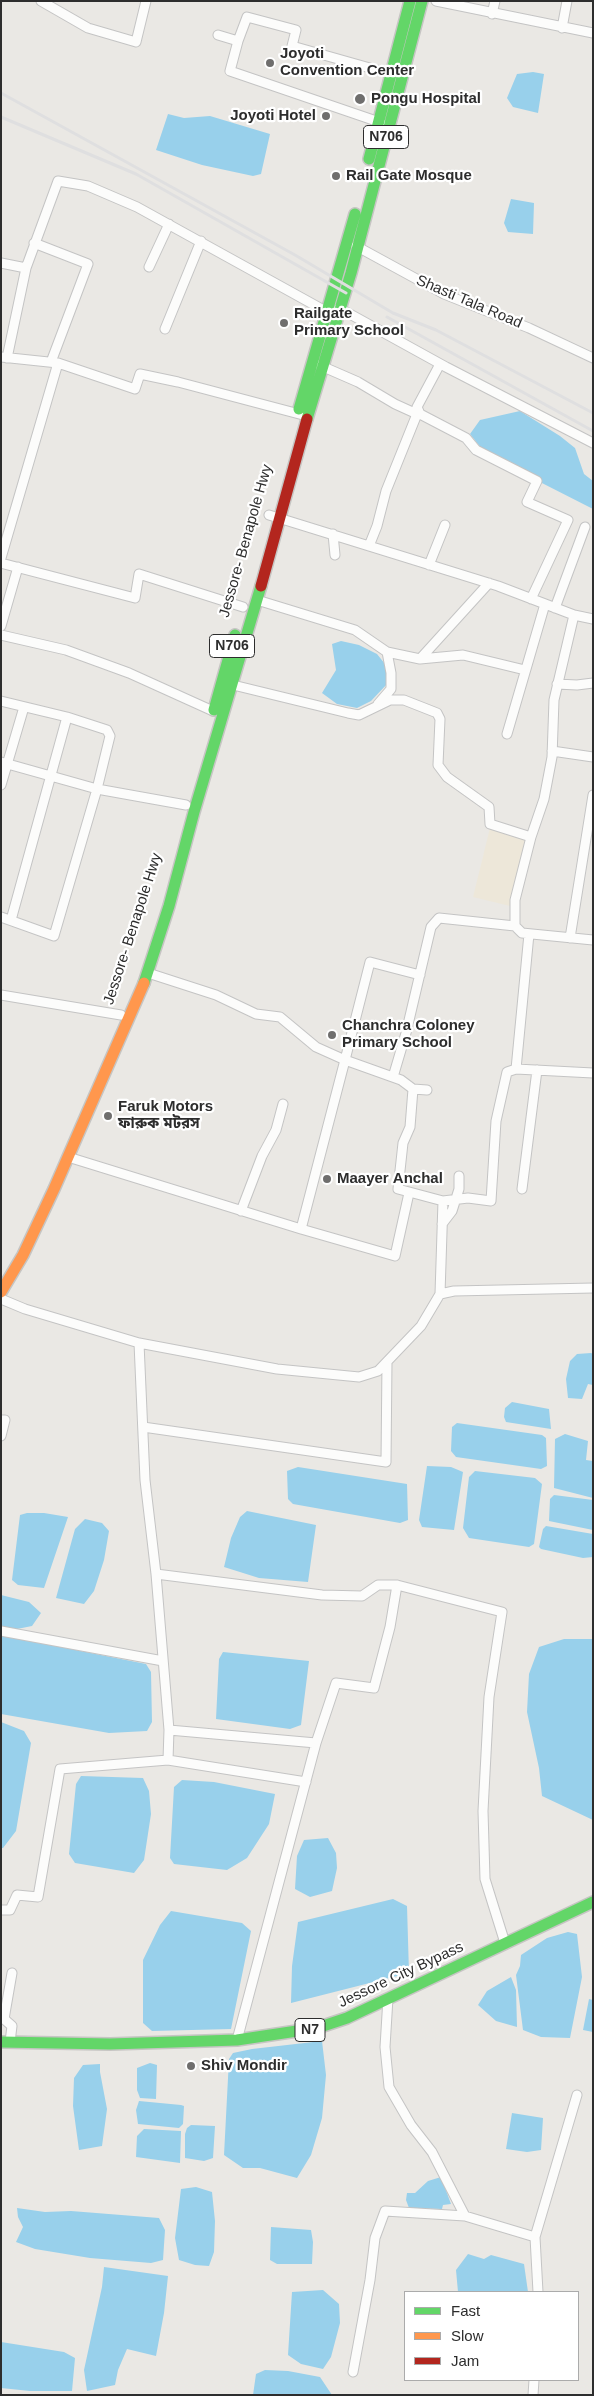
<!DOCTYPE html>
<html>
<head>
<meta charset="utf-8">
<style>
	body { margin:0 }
	#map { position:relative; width:594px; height:2396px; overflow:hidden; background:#eae8e4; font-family:Arial,sans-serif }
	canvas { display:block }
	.frame { position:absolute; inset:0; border:2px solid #2d2d2d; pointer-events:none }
	.legend { position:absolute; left:404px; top:2291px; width:175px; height:90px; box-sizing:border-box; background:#fff; border:1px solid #ababab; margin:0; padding:6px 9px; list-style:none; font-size:15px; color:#2d2d2d }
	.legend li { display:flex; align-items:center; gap:10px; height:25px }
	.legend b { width:25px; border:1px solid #ababab }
</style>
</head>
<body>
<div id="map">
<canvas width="594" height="2396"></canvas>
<div class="frame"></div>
<ul class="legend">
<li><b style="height:6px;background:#63d668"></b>Fast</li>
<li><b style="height:6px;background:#ff974d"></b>Slow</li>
<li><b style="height:6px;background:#b3261e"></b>Jam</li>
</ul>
</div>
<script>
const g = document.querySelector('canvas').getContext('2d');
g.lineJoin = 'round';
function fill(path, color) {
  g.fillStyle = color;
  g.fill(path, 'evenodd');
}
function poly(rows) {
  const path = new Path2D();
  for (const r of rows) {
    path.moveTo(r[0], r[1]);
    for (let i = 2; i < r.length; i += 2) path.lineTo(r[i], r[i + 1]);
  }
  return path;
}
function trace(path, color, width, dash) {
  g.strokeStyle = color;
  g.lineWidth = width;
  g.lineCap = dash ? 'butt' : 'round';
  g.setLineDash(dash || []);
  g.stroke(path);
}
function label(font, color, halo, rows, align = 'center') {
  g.font = font + ' Arial,"Noto Sans Bengali",sans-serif';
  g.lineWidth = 4.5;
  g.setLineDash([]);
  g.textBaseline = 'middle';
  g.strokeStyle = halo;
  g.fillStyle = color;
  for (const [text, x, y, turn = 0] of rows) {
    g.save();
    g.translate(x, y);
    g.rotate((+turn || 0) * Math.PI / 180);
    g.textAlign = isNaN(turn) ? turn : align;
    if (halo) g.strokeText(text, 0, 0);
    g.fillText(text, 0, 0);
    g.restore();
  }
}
fill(poly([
	[490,828,527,837,510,906,473,897]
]), '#ede7d9');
fill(poly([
	[533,72,544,74,538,113,513,107,507,98,517,74],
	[168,114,184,118,210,116,270,134,261,174,253,176,202,165,156,150],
	[511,199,534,203,533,234,508,232,504,223],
	[520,411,560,436,575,448,584,474,593,481,593,509,536,480,511,462,485,453,470,434,480,420],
	[341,641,359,645,377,654,385,664,388,683,371,701,357,708,337,704,322,693,336,670,332,644],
	[591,1353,593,1354,593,1385,588,1384,582,1399,568,1398,566,1379,570,1361,577,1354],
	[512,1402,549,1409,551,1429,506,1422,504,1417,505,1408],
	[457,1423,542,1435,546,1438,547,1466,541,1469,456,1457,451,1451,452,1427],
	[565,1434,588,1441,586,1460,593,1461,593,1498,554,1488,555,1439],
	[427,1466,451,1467,463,1472,454,1530,422,1527,419,1520],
	[298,1467,407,1484,408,1520,400,1523,293,1504,288,1499,287,1471],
	[475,1471,535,1478,542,1484,534,1544,529,1547,469,1538,463,1528,469,1477],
	[554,1495,593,1500,593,1530,549,1521,550,1499],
	[247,1511,316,1525,308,1582,259,1578,224,1567,231,1538,240,1517],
	[27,1513,44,1513,68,1517,44,1588,18,1585,12,1580,20,1515],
	[85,1519,102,1523,109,1531,104,1560,94,1591,84,1604,56,1598,75,1529],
	[546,1526,593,1534,593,1557,583,1558,541,1549,539,1547,543,1529],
	[1,1595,29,1602,41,1613,32,1626,17,1629,1,1627],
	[1,1635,146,1664,151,1672,152,1722,147,1731,109,1733,1,1714],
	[564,1639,593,1639,593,1820,542,1796,539,1768,527,1712,529,1674,539,1647],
	[223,1652,309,1661,301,1725,290,1729,216,1719,219,1659],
	[1,1722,24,1731,31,1743,16,1831,3,1848,1,1848],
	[81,1776,143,1778,149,1791,151,1814,144,1860,134,1873,75,1863,69,1854,76,1784],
	[182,1780,214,1782,275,1794,269,1824,247,1858,227,1870,174,1864,170,1858,174,1787],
	[328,1838,336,1853,337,1868,332,1891,310,1897,295,1889,297,1856,304,1840],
	[393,1899,407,1906,409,1973,291,2003,292,1966,298,1922],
	[171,1911,242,1923,251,1931,231,2029,152,2031,143,2023,143,1960,160,1925],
	[568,1932,577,1934,582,1977,570,2038,541,2037,523,2030,516,1975,520,1966,521,1955,547,1938],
	[511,1977,516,1990,517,2027,496,2021,478,2005,487,1991],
	[589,1999,593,2000,593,2032,583,2030],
	[322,2041,326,2075,322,2118,311,2155,297,2178,260,2168,243,2168,224,2155,229,2059,233,2053,252,2049],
	[150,2063,157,2065,156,2099,140,2098,137,2090,137,2068],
	[100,2064,100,2072,107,2109,102,2146,79,2150,73,2106,74,2078,83,2065],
	[139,2101,181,2105,184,2106,183,2124,179,2128,138,2124,136,2110],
	[512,2113,543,2118,541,2150,527,2152,506,2149],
	[191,2125,215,2126,213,2158,204,2161,185,2158,185,2134,187,2128],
	[144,2129,181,2131,180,2163,136,2157,137,2136],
	[441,2177,451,2204,443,2205,442,2209,409,2208,406,2200,407,2193,415,2193,428,2181],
	[196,2187,212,2192,215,2221,214,2252,209,2266,195,2265,179,2260,175,2238,181,2189],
	[17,2208,45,2212,71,2211,159,2218,165,2230,163,2260,151,2263,90,2258,35,2249,16,2242,23,2227,18,2217],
	[271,2227,311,2230,313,2242,312,2264,277,2264,270,2260],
	[468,2254,484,2259,491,2255,524,2264,528,2292,458,2292,456,2270],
	[104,2267,168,2276,164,2313,156,2356,127,2349,118,2370,115,2385,87,2391,84,2370,102,2287],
	[323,2290,339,2304,340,2323,331,2357,323,2369,301,2364,288,2355,292,2292],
	[1,2342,64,2352,75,2358,72,2391,30,2391,1,2388],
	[265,2370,288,2371,320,2377,332,2395,253,2395,256,2374]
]), '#98d0eb');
const street = poly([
	[41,1,88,28,136,42,146,1],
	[436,1,593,33],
	[492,14,495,1],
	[562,28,567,1],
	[218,35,238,41,230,71,382,123],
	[238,41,247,17,296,30,292,46,391,74],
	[34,243,88,264,51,362],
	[356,246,444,294,529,328,593,358],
	[1,263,26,268],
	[149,267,169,224],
	[339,308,446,367,593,443],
	[165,329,201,241],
	[1,357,58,363,135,389,140,374,178,382,303,415],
	[7,358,26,268,58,181,88,186,137,207,329,313],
	[440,364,417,407,420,414,466,438,476,450,537,481,527,502,568,520,531,599],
	[319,365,358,382,395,404,417,414,386,491,377,526,369,546],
	[269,515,498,586,574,615,593,619],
	[333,534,335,555],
	[1,558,58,363],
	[1,563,135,598,139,574,243,607],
	[429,565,445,525],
	[257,600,355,630,387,652,420,659,463,655,525,670],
	[555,608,585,527],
	[574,615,554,700,552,757,544,799,531,837,515,900,515,926,522,933,593,940],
	[1,626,18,567],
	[1,635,66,650,129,673,213,711],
	[420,659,489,583],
	[557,684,577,685,593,683],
	[233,685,348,713,359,715,390,700,404,700,437,713,440,719,438,765,447,777,489,807,490,824,531,837],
	[1,701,67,717,107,730,110,736,97,789,1,762],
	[378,704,391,689,391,673,387,652],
	[507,734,545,604],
	[552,751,593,757],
	[1,785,24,707],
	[1,917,54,936,97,789,186,805],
	[11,920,67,717],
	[529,934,516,1069,593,1073],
	[570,938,593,795],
	[148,973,216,995,256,1014,280,1017,316,1047,345,1060,301,1229,395,1256,409,1193],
	[420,975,370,962,345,1060,401,1080,413,1089,410,1127,403,1143,398,1189,443,1201,440,1294],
	[1,995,121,1015],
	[393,1077,406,1033,431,927,439,918,515,926],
	[413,1089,427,1090],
	[68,1157,301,1229],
	[522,1189,537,1070],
	[443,1201,468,1198,491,1201,496,1121,507,1072,516,1069],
	[241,1211,262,1156,276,1130,283,1104],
	[442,1224,452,1211,459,1189,459,1176],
	[1,1299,25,1309,139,1343,277,1369,359,1377,378,1371,421,1326,440,1294,454,1291,593,1288],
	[139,1343,145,1480,156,1574,169,1730,316,1743,237,2040],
	[1,1420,5,1420,1,1436],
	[143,1427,386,1462,387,1362],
	[156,1574,322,1595,362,1596,378,1585,397,1585,502,1612,489,1697,483,1811,485,1879,505,1943],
	[1,1631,163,1661],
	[316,1743,336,1683,374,1688,390,1627,397,1585],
	[168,1760,306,1782],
	[1,1910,10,1910,17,1895,38,1897,60,1769,168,1760,169,1730],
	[388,1998,385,2047,389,2087,411,2125,432,2152,465,2216,535,2237,538,2292],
	[10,2042,12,2026,4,2019,12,1973],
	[535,2237,577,2095],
	[353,2372,370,2280,375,2238,385,2211,465,2216],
	[533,2395,534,2380]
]);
const fast = poly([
	[369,159,410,1],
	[299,409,355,214],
	[307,419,351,273,422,1],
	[214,710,235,635],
	[144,983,169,906,194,812,261,586],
	[1,2042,110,2044,237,2040,317,2028,347,2018,593,1902]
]);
const slow = poly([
	[1,1292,23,1255,54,1189,144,983]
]);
const jam = poly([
	[261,586,307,419]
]);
trace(street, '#c4c4c4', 11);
trace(fast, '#c6c5c3', 14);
trace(slow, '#c6c5c3', 14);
trace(jam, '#c6c5c3', 14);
trace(street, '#fcfcfb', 9);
trace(fast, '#63d668', 11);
trace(slow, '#ff974d', 11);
trace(jam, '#b3261e', 11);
trace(poly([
	[1,93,295,255,393,313,436,330,593,413],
	[1,117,136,174,346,293],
	[387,317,593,431]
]), '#dfdfe0', 3);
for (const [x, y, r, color] of [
	[270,63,5,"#6f6e6d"],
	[360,99,6,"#6f6e6d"],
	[326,116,5,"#6f6e6d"],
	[336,176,5,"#6f6e6d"],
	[284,323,5,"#6f6e6d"],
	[332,1035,5,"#6f6e6d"],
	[108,1116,5,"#6f6e6d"],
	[327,1179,5,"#6f6e6d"],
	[191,2066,5,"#6f6e6d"]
]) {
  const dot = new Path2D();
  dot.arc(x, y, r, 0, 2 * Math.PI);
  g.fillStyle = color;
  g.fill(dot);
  trace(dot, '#fff', 2);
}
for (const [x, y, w] of [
	[386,137,45],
	[232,646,45],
	[310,2030,30]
]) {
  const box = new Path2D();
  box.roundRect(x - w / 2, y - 11.5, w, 23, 4);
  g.fillStyle = '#fff';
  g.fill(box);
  trace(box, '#2d2d2d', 1);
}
label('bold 14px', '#2d2d2d', null, [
	["N706",386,137],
	["N706",232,646],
	["N7",310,2030]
]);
label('bold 15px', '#2d2d2d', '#fff', [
	["Joyoti",280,54],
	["Convention Center",280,71],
	["Pongu Hospital",371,99],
	["Joyoti Hotel",316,116,"right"],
	["Rail Gate Mosque",346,176],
	["Railgate",294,314],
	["Primary School",294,331],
	["Chanchra Coloney",342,1026],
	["Primary School",342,1043],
	["Faruk Motors",118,1107],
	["ফারুক মটরস",118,1124],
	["Maayer Anchal",337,1179],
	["Shiv Mondir",201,2066]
], 'left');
label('15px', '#2d2d2d', '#fff', [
	["Shasti Tala Road",469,302,23],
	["Jessore- Benapole Hwy",246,541,-74],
	["Jessore- Benapole Hwy",133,929,-72],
	["Jessore City Bypass",401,1975,-25]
]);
</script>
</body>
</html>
